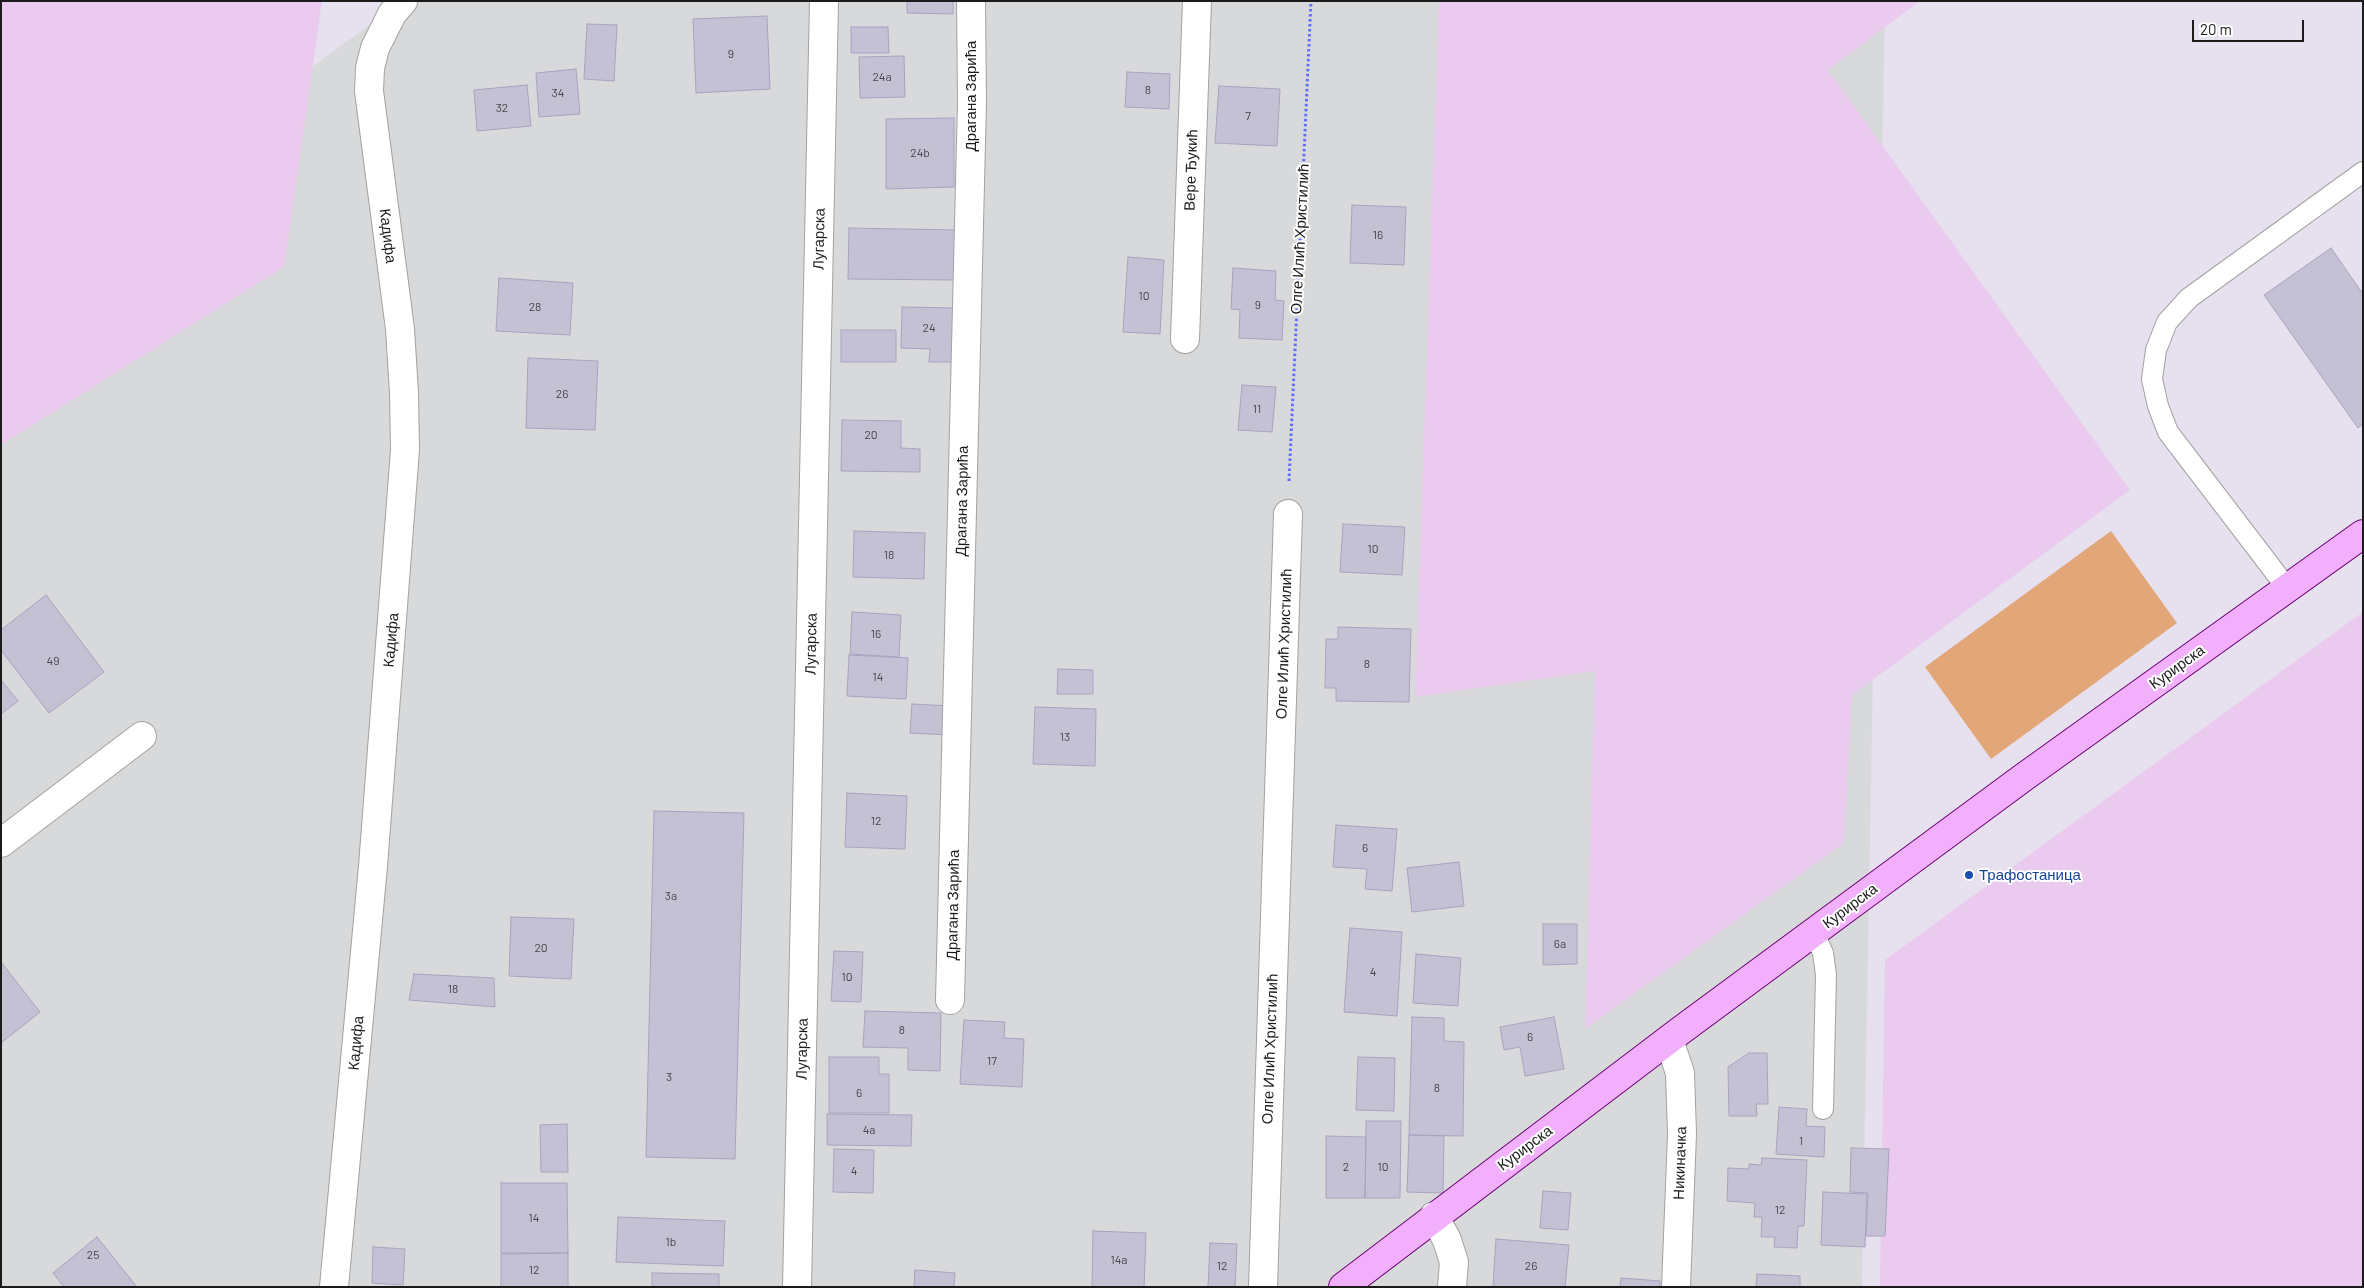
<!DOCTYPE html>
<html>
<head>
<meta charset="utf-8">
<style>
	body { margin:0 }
	#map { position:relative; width:2364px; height:1288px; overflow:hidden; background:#e7e0ee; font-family:Barlow,sans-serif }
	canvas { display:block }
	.frame { position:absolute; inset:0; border:2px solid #1b1b1b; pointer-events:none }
	.scale { position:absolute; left:2192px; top:20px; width:112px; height:22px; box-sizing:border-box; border:2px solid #1b1b1b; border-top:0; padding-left:6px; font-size:15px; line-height:18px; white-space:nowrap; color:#1b1b1b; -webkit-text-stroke:4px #fff; paint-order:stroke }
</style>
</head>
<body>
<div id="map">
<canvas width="2364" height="1288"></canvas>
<div class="frame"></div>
<div class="scale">20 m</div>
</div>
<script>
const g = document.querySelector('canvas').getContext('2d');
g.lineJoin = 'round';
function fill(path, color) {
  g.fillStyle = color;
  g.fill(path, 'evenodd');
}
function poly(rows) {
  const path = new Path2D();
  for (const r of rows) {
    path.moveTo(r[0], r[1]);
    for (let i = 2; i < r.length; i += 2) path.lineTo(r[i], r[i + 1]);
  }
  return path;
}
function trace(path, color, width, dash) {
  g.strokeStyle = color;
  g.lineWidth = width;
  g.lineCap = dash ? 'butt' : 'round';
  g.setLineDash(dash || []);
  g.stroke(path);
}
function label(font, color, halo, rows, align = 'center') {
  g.font = font + ' Barlow,sans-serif';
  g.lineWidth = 4;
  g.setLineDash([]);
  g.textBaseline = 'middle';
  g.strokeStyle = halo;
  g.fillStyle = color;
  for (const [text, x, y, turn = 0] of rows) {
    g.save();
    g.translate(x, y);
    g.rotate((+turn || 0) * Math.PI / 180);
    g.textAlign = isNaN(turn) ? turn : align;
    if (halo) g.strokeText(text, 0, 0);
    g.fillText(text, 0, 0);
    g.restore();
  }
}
fill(poly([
	[402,1,1885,1,1862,1287,1,1287,1,296]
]), '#d8d9da');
fill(poly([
	[1,1,322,1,284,267,1,445],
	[1439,1,1920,1,1828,70,2130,490,1852,695,1844,843,1585,1029,1595,671,1415,697],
	[2363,612,2363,1287,1880,1287,1885,960]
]), '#eacaee');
fill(poly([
	[2111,531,2177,623,1991,759,1925,667]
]), '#e2a679');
const building = poly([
	[907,1,953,1,953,14,907,13,907,1],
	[767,16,770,89,696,93,693,19,767,16],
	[587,24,617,25,614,81,584,79,587,24],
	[851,27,888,27,889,53,851,53,851,27],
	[904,56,905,97,860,98,859,57,904,56],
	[576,69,580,114,539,117,536,73,576,69],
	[1127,72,1170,74,1169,109,1125,107,1127,72],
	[527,85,531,126,477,131,474,90,527,85],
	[1219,86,1280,89,1277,146,1215,143,1219,86],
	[954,118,954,187,886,189,886,119,954,118],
	[1352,205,1406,207,1404,265,1350,263,1352,205],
	[849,228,957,230,955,280,848,279,849,228],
	[2331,248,2363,294,2363,424,2358,428,2264,295,2331,248],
	[1128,257,1164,260,1160,334,1123,332,1128,257],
	[1233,268,1276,271,1275,300,1284,301,1282,340,1239,338,1240,310,1231,309,1233,268],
	[499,278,573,283,570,335,496,331,499,278],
	[902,307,956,308,955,362,929,362,930,349,901,348,902,307],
	[841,330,896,330,896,362,841,362,841,330],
	[528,358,598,361,595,430,526,428,528,358],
	[1242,385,1276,387,1272,432,1238,430,1242,385],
	[842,420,901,421,901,448,920,449,920,472,841,471,842,420],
	[1343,524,1405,527,1402,575,1340,572,1343,524],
	[854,531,925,533,924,579,853,577,854,531],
	[46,595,104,672,49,713,1,650,1,630,46,595],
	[852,612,901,615,899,657,850,654,852,612],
	[1338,627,1411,629,1409,702,1336,701,1336,688,1325,688,1326,639,1338,639,1338,627],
	[849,655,908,658,906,699,847,696,849,655],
	[1058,669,1093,670,1093,694,1057,694,1058,669],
	[1,680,18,701,1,714,1,680],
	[912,704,951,706,949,735,910,733,912,704],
	[1035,707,1096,709,1095,766,1033,764,1035,707],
	[847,793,907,796,905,849,845,847,847,793],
	[654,811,744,813,735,1159,646,1157,654,811],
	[1336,825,1397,829,1392,891,1365,889,1367,869,1333,867,1336,825],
	[1459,862,1464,906,1412,912,1407,868,1459,862],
	[511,917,574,919,571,979,509,976,511,917],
	[1543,924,1577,924,1577,964,1543,965,1543,924],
	[1350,928,1402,932,1397,1016,1344,1012,1350,928],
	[834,951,863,952,861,1002,831,1001,834,951],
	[1416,954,1461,958,1458,1006,1413,1003,1416,954],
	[1,962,40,1012,1,1043,1,962],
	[414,974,494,978,495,1007,409,1000,414,974],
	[865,1011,941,1013,940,1071,908,1070,908,1048,863,1047,865,1011],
	[1412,1017,1444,1018,1444,1041,1464,1042,1463,1136,1409,1135,1412,1017],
	[1554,1017,1564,1069,1525,1076,1520,1047,1504,1050,1500,1027,1554,1017],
	[964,1020,1005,1022,1004,1038,1024,1039,1022,1087,960,1084,964,1020],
	[1749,1053,1767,1053,1768,1104,1756,1104,1757,1116,1729,1116,1728,1067,1749,1053],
	[829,1057,879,1057,879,1074,889,1074,889,1113,829,1113,829,1057],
	[1358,1057,1395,1058,1394,1111,1356,1110,1358,1057],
	[1779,1107,1807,1109,1806,1126,1825,1127,1824,1157,1776,1154,1779,1107],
	[827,1114,912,1115,911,1146,827,1145,827,1114],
	[1366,1121,1401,1121,1400,1198,1365,1198,1366,1121],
	[567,1124,568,1172,541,1172,540,1125,567,1124],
	[1409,1135,1444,1136,1443,1193,1407,1192,1409,1135],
	[1326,1136,1366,1137,1365,1198,1326,1198,1326,1136],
	[1851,1148,1889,1149,1885,1236,1866,1236,1868,1193,1850,1192,1851,1148],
	[834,1149,874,1150,873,1193,833,1192,834,1149],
	[1762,1158,1807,1160,1804,1226,1798,1226,1797,1248,1774,1247,1775,1237,1761,1237,1762,1217,1754,1217,1755,1203,1727,1201,1728,1168,1749,1169,1749,1164,1761,1165,1762,1158],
	[501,1183,567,1183,568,1253,501,1253,501,1183],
	[1543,1191,1571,1193,1568,1230,1540,1228,1543,1191],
	[1823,1192,1867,1194,1865,1247,1821,1245,1823,1192],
	[618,1217,725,1221,723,1266,616,1262,618,1217],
	[1093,1231,1146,1233,1144,1287,1092,1287,1093,1231],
	[97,1237,137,1287,64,1287,53,1273,97,1237],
	[1496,1239,1569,1245,1565,1287,1493,1287,1496,1239],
	[1210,1243,1237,1244,1235,1287,1208,1287,1210,1243],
	[373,1247,405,1249,403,1285,372,1283,373,1247],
	[568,1253,568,1287,501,1287,501,1254,568,1253],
	[915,1270,955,1273,954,1287,914,1287,915,1270],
	[652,1273,719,1274,719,1287,652,1287,652,1273],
	[1757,1274,1800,1276,1800,1287,1756,1287,1757,1274],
	[1621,1278,1660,1281,1660,1287,1620,1287,1621,1278]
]);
fill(building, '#c5c1d4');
trace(building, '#aaa2c0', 1);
const lane = poly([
	[2287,588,2168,432,2158,406,2152,379,2156,350,2167,322,2189,298,2363,172],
	[1814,933,1823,953,1826,975,1823,1109]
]);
const street = poly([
	[1185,339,1197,1],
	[1,843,142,736],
	[950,1000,972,102,971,1],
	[1669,1040,1680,1073,1682,1134,1676,1287],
	[1434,1216,1447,1240,1454,1262,1452,1287],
	[334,1287,373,866,405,450,404,393,400,329,369,91,370,68,375,48,392,14,403,1],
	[797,1287,824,1],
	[1263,1287,1288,514]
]);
const secondary = poly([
	[1343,1287,1680,1031,2024,777,2363,534]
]);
trace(lane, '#a2a2a2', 22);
trace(street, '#a2a2a2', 30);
trace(secondary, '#6b0075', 30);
trace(poly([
	[1289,481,1311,1]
]), '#606eff', 3, [2.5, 2.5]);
trace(lane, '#fff', 20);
trace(street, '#fff', 28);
trace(secondary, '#f2b0fc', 28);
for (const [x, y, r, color] of [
	[1969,875,5,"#1a4fb4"]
]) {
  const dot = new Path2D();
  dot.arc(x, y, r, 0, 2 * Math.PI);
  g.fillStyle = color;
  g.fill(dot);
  trace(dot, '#fff', 2);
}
label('12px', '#464449', null, [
	["9",731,54],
	["24a",882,77],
	["8",1148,90],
	["34",558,93],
	["32",502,108],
	["7",1248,116],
	["24b",920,153],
	["16",1378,235],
	["10",1144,296],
	["9",1258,305],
	["28",535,307],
	["24",929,328],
	["26",562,394],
	["11",1257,409],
	["20",871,435],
	["10",1373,549],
	["18",889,555],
	["16",876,634],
	["49",53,661],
	["8",1367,664],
	["14",878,677],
	["13",1065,737],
	["12",876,821],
	["6",1365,848],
	["3a",671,896],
	["6a",1560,944],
	["20",541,948],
	["4",1373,972],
	["10",847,977],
	["18",453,989],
	["8",902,1030],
	["6",1530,1037],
	["17",992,1061],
	["3",669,1077],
	["8",1437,1088],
	["6",859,1093],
	["4a",869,1130],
	["1",1801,1141],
	["2",1346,1167],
	["10",1383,1167],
	["4",854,1171],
	["12",1780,1210],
	["14",534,1218],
	["1b",671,1242],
	["25",93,1255],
	["14a",1119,1260],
	["12",1222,1266],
	["26",1531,1266],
	["12",534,1270]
]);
label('15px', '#1b1b1b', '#fff', [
	["Драгана Зарића",971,96,-90],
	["Вере Ђукић",1191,170,-88],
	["Кадифа",388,236,83],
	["Лугарска",819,239,-89],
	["Олге Илић Христилић",1300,239,-87],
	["Драгана Зарића",962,501,-89],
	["Кадифа",391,640,-85],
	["Лугарска",811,644,-89],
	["Олге Илић Христилић",1284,644,-88],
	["Курирска",2177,667,-36],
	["Драгана Зарића",953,905,-89],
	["Курирска",1850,906,-37],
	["Кадифа",356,1043,-85],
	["Лугарска",802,1049,-89],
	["Олге Илић Христилић",1270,1049,-88],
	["Курирска",1525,1148,-37],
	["Никиначка",1680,1163,-88]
]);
label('15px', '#164399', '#fff', [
	["Трафостаница",1979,875]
], 'left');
</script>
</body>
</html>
